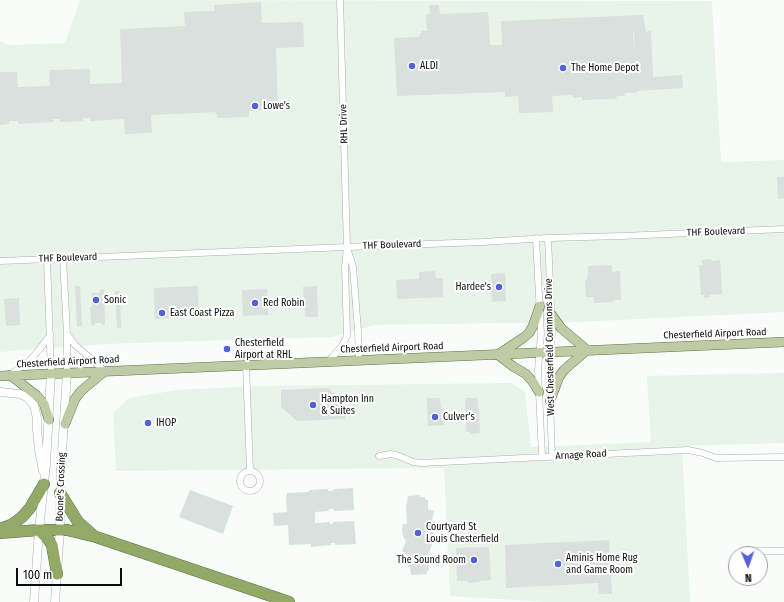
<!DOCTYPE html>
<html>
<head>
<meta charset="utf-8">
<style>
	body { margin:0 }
	#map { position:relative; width:784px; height:602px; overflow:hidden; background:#f8fdf9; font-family:"Fira Sans Condensed",sans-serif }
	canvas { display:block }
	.north { position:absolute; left:728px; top:546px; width:40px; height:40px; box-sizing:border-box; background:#fff; border:1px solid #9d9e9d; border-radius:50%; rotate:178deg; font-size:11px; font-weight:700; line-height:16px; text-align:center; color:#0b0d0b }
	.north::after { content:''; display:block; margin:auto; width:14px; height:18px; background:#5362d8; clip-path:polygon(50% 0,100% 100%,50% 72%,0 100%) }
	.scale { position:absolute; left:16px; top:568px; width:106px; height:18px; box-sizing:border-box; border:2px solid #0b0d0b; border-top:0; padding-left:5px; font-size:12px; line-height:14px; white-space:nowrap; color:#0b0d0b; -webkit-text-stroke:3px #fff; paint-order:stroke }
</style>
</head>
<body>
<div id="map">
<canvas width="784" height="602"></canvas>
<div class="north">N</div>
<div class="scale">100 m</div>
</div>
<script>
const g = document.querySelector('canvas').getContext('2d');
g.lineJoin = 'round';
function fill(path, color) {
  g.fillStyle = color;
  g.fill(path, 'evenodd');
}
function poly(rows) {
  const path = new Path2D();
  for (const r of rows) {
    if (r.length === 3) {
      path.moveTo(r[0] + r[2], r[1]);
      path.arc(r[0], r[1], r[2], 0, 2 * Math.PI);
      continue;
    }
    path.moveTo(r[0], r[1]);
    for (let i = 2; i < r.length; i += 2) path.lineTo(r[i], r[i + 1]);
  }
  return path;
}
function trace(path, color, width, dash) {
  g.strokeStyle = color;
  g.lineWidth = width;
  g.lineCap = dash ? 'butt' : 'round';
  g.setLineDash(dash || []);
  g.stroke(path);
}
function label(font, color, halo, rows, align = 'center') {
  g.font = font + ' "Fira Sans Condensed",sans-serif';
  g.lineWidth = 4;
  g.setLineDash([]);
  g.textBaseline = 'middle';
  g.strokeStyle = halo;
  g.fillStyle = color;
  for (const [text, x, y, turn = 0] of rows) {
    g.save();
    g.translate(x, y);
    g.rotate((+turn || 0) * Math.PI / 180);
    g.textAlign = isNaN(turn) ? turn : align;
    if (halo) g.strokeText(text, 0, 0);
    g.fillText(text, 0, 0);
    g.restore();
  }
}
fill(poly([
	[80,0,712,1,721,162,784,160,784,312,577,322,375,325,332,337,105,344,0,352,0,41,8,45,65,43],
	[784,373,784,443,682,446,690,602,547,602,450,596,444,468,116,471,113,413,129,398,177,390,256,386,512,383,525,392,531,447,651,442,647,376]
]), '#e8f3e9');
fill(poly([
	[261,2,262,23,303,22,304,47,276,48,278,109,249,111,249,117,217,118,216,112,151,115,152,133,125,134,124,119,90,121,90,118,83,118,83,121,60,122,60,119,53,119,53,122,18,124,18,121,9,121,9,124,0,125,0,72,17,72,18,87,50,86,49,70,90,69,90,84,122,83,120,29,185,26,184,12,215,11,214,5],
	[429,5,439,5,440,14,488,12,490,45,502,45,501,21,643,15,646,32,651,31,653,77,682,75,683,88,637,91,636,93,624,93,625,96,616,96,617,99,582,100,582,97,573,98,573,95,552,96,553,112,519,113,518,96,505,97,505,92,397,96,394,38,419,37,422,31,427,31,426,14,430,14],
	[633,32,634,32,635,57],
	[777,177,784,177,784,198,778,199],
	[711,259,711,261,720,260,722,294,710,295,710,297,704,298,704,295,701,295,699,265,703,265,702,260],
	[612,265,612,272,620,271,621,300,613,300,613,302,594,303,594,297,586,297,585,280,587,280,587,276,588,276,588,266],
	[435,271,436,278,443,278,443,297,397,299,396,280,419,279,419,272],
	[505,273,506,301,492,302,491,274],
	[75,286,80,286,82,326,77,327],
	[198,286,199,317,155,319,154,288],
	[317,286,318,317,305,317,303,287],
	[104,289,105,325,102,325,101,323,96,323,93,326,91,324,90,307,92,307,92,293,100,293,100,290],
	[267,289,268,315,243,316,242,290],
	[115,291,120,291,121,328,117,328],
	[19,298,20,325,6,326,4,299],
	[328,388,344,403,345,419,297,421,281,407,281,390],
	[427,398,440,398,441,409,443,409,444,425,428,426],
	[465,398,477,398,478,408,479,408,480,433,470,434,470,432,466,432],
	[353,488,354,510,334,511,334,509,329,509,329,511,315,512,315,523,330,522,330,524,333,524,333,522,354,521,356,544,335,545,335,543,331,543,331,545,311,547,311,544,289,545,288,525,274,526,273,513,287,512,286,500,287,493,309,492,309,490,328,489,328,491,333,491,333,489],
	[190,490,233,506,223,534,179,517],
	[420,495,420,497,425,497,425,500,428,500,428,509,434,511,431,527,428,527,428,530,433,530,433,541,429,553,429,566,428,566,429,571,427,571,427,574,411,575,410,567,408,567,407,558,406,558,406,554,402,551,405,544,406,539,405,539,405,541,403,536,402,529,403,524,407,524,406,505,407,504,408,496],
	[609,540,612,594,599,594,598,583,506,588,505,545],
	[489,547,491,580,479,581,479,582,468,583,468,581,457,581,456,548]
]), '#dae0de');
const street = poly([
	[536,238,541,334,538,370,542,457],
	[548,238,552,332,549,371,552,457],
	[348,251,353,267,358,331,359,360],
	[63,258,67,334,67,373],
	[47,259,51,373],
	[0,261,347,247,482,242,548,238,622,236,784,229],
	[67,334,75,345,105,371],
	[328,362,342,346,347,336,345,267,347,247,340,0],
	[246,365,250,471],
	[10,375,29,361,39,350,50,335],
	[379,456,391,454,399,456,413,462,421,463,688,450,703,453,716,458,784,457],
	[250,481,10],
	[749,551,784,551]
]);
const secondary = poly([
	[0,392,20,394,27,397,34,405,37,418,37,430,39,450,43,471],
	[34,602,39,530,46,464,51,373],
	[55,602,60,529,61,468,67,373]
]);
const primary = poly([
	[551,314,561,328,587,350],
	[499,354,523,338,529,333,533,326,540,306],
	[498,355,514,367,526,374,533,382,539,392],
	[10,375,36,395,44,404,49,420],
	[0,376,784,342],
	[550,401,559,377,564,370,587,350],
	[65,424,75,399,81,391,105,371]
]);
const highway = poly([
	[60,493,78,522,94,536],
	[0,529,11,525,22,517,30,508,44,484],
	[39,530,48,539,52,545,57,574],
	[0,533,39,530,67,530,96,537,289,602]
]);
trace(street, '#abb0ac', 7);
trace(secondary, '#abb0ac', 9);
trace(primary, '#637247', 10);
trace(highway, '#637247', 12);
trace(street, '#fff', 6);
trace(secondary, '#fff', 8);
trace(primary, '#becba4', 9);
trace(highway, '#93a967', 11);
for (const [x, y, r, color] of [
	[412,66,4,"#5362d8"],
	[563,68,4,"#5362d8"],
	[255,106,4,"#5362d8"],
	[499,287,4,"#5362d8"],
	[96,300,4,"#5362d8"],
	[255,303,4,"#5362d8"],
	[162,313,4,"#5362d8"],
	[227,349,4,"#5362d8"],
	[313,405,4,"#5362d8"],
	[435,417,4,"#5362d8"],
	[148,423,4,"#5362d8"],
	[418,533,4,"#5362d8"],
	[474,560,4,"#5362d8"],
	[558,564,4,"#5362d8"]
]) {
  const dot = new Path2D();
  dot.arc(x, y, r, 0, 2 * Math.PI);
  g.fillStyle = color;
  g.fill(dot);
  trace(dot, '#fff', 1.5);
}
label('10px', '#0b0d0b', '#fff', [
	["ALDI",420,66],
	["The Home Depot",571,68],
	["Lowe's",263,106],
	["Hardee's",491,287,"right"],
	["Sonic",104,300],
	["Red Robin",263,303],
	["East Coast Pizza",170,313],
	["Chesterfield",235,343],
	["Airport at RHL",235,355],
	["Hampton Inn",321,399],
	["& Suites",321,411],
	["Culver's",443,417],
	["IHOP",156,423],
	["Courtyard St",426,527],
	["Louis Chesterfield",426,539],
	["Aminis Home Rug",566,558],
	["and Game Room",566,570],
	["The Sound Room",466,560,"right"]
], 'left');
label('10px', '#0b0d0b', '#fff', [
	["RHL Drive",344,124,-92],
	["THF Boulevard",716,232,-2],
	["THF Boulevard",392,245,-2],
	["THF Boulevard",68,258,-2],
	["Chesterfield Airport Road",715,334,-2],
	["West Chesterfield Commons Drive",550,347,-91],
	["Chesterfield Airport Road",392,348,-2],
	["Chesterfield Airport Road",68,362,-3],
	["Arnage Road",581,455,-3],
	["Boone's Crossing",61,487,-88]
]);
</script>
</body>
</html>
